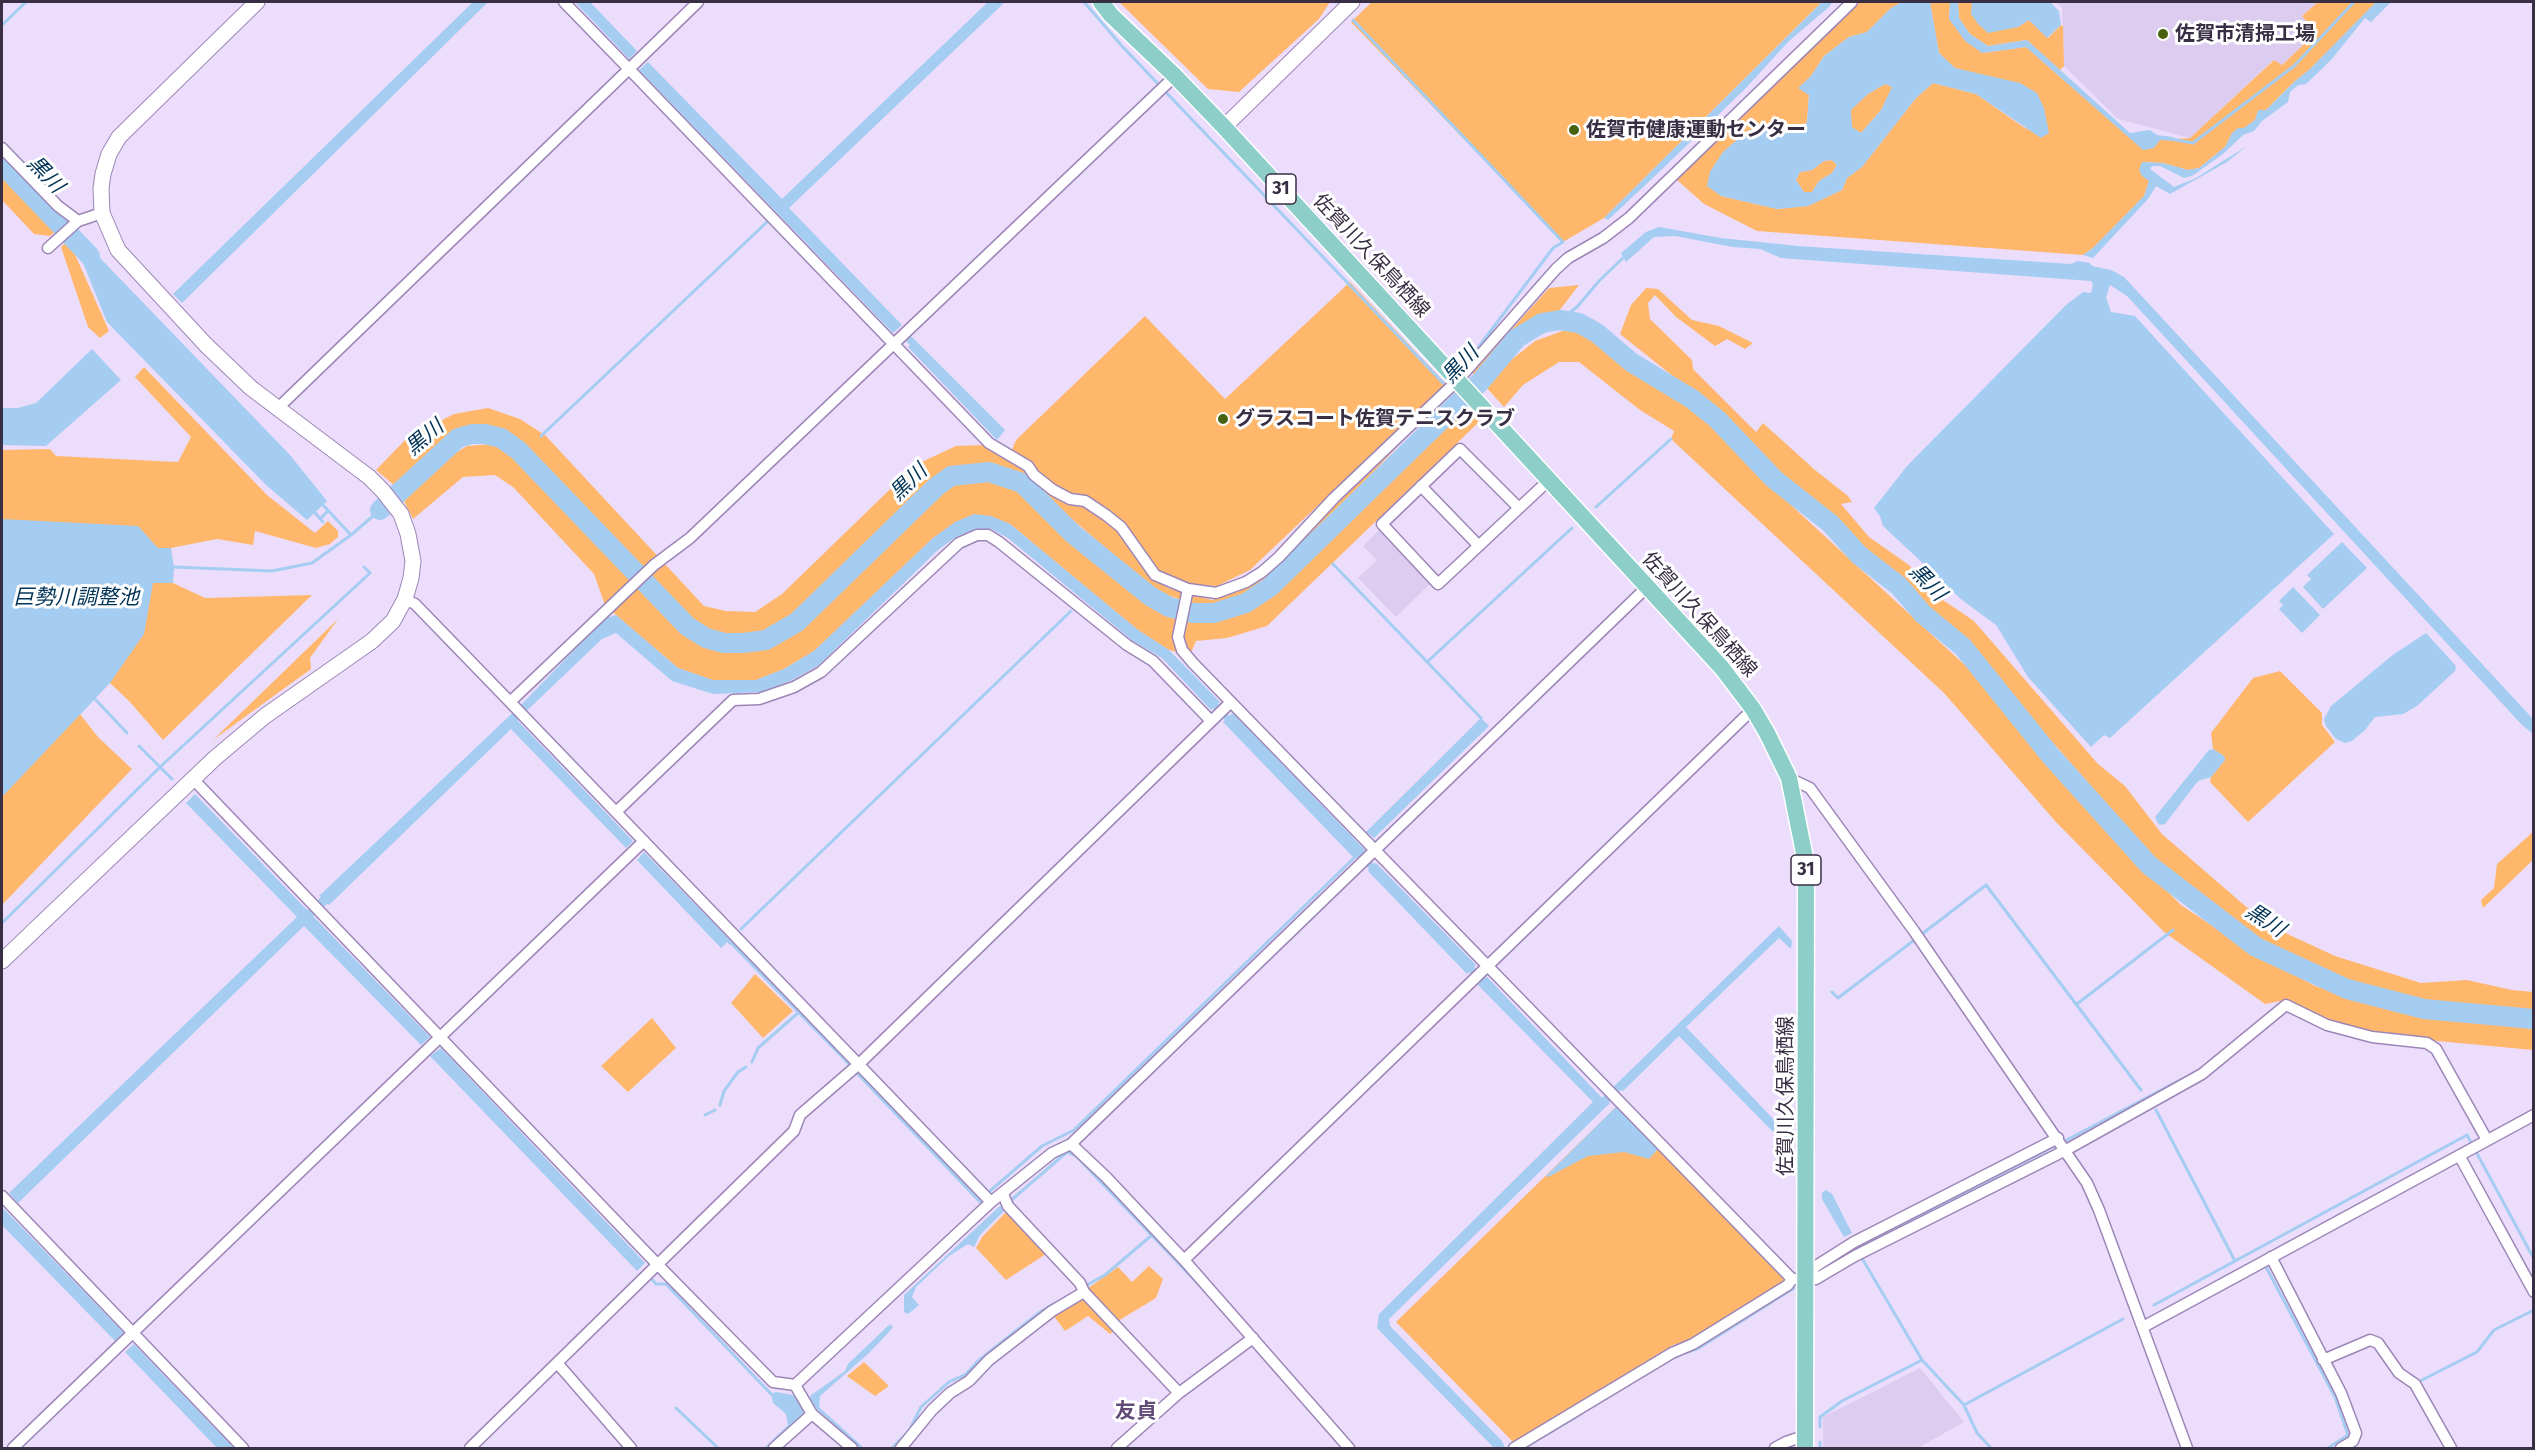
<!DOCTYPE html>
<html>
<head>
<meta charset="utf-8">
<style>
	body { margin:0 }
	#map { position:relative; width:2535px; height:1450px; overflow:hidden; background:#ecddfd; font-family:"Fira Sans",sans-serif }
	canvas { display:block }
	.frame { position:absolute; inset:0; border:3px solid #392f44; pointer-events:none }
</style>
</head>
<body>
<div id="map">
<canvas width="2535" height="1450"></canvas>
<div class="frame"></div>
</div>
<script>
const g = document.querySelector('canvas').getContext('2d');
g.lineJoin = 'round';
function fill(path, color) {
  g.fillStyle = color;
  g.fill(path, 'evenodd');
}
function poly(rows) {
  const path = new Path2D();
  for (const r of rows) {
    path.moveTo(r[0], r[1]);
    for (let i = 2; i < r.length; i += 2) path.lineTo(r[i], r[i + 1]);
  }
  return path;
}
function trace(path, color, width, dash) {
  g.strokeStyle = color;
  g.lineWidth = width;
  g.lineCap = dash ? 'butt' : 'round';
  g.setLineDash(dash || []);
  g.stroke(path);
}
function label(font, color, halo, rows, align = 'center') {
  g.font = font + ' "Fira Sans","Noto Sans JP",sans-serif';
  g.lineWidth = 6;
  g.setLineDash([]);
  g.textBaseline = 'middle';
  g.strokeStyle = halo;
  g.fillStyle = color;
  for (const [text, x, y, turn = 0] of rows) {
    g.save();
    g.translate(x, y);
    g.rotate((+turn || 0) * Math.PI / 180);
    g.textAlign = isNaN(turn) ? turn : align;
    if (halo) g.strokeText(text, 0, 0);
    g.fillText(text, 0, 0);
    g.restore();
  }
}
fill(poly([
	[2056,2,2318,2,2302,16,2317,33,2281,65,2273,60,2190,138,2118,119,2064,66,2062,8],
	[1379,530,1430,584,1396,617,1358,578,1377,560,1363,546],
	[1920,1368,1964,1422,1918,1448,1823,1448,1823,1417]
]), '#dcccef');
fill(poly([
	[1119,2,1330,2,1319,19,1239,92,1208,89],
	[1372,2,1822,2,1604,218,1563,242,1351,22],
	[1860,2,1902,2,1891,8,1867,32,1849,37,1824,56,1811,76,1799,88,1809,95,1807,122,1798,132,1772,126,1747,131,1723,152,1710,172,1721,196,1777,209,1808,206,1842,190,1847,178,1862,167,1916,98,1933,83,1976,94,2029,131,1970,73,1955,68,1939,53,1930,2,1950,2,1949,19,1982,53,2026,47,2144,150,2160,140,2190,138,2274,60,2282,65,2316,33,2302,16,2318,2,2376,2,2310,69,2294,82,2266,110,2259,110,2255,120,2244,128,2232,133,2225,147,2199,168,2188,170,2163,163,2142,162,2149,181,2144,196,2093,248,2083,255,1757,231,1704,204,1677,180],
	[1958,2,1972,2,1972,14,2018,27,2029,20,2048,38,2061,25,2063,26,2064,66,2060,70,2027,40,1988,46,1970,34,1959,18],
	[1885,84,1893,87,1881,110,1861,133,1852,128,1850,110,1868,94],
	[1832,160,1837,165,1832,173,1819,181,1812,192,1804,192,1796,180,1800,172,1812,170,1824,161],
	[2,177,56,231,50,236,34,234,2,200],
	[65,243,73,250,109,331,100,338,88,327,61,247],
	[1350,282,1446,384,1250,570,1217,586,1188,584,1158,571,1133,550,1147,574,1168,588,1212,600,1237,592,1269,573,1328,512,1402,442,1268,582,1239,602,1211,607,1191,603,1158,592,1022,477,993,468,959,470,936,481,790,621,763,635,725,637,692,623,521,442,486,429,462,433,441,444,395,486,376,470,407,438,454,414,488,408,520,419,546,436,704,606,726,611,755,612,782,594,915,465,956,446,986,445,1009,457,1016,440,1145,316,1225,399],
	[1579,285,1559,311,1544,318,1516,335,1478,379,1472,373,1549,288],
	[1646,288,1658,289,1692,320,1719,326,1753,343,1745,349,1727,339,1715,346,1676,317,1655,295,1648,303,1650,319,1692,360,1693,369,1756,432,1763,423,1815,470,1848,496,1852,502,1841,504,1869,537,1909,565,1931,592,1974,621,2098,764,2125,786,2162,834,2266,924,2335,956,2421,983,2467,980,2512,990,2533,992,2533,1015,2448,1006,2346,982,2278,953,2243,932,2146,855,2114,812,1988,669,1964,636,1923,606,1908,583,1864,548,1842,522,1775,474,1723,416,1620,334,1631,305],
	[1568,329,1589,335,1623,364,1694,408,1755,472,1967,667,2098,821,2181,905,2241,945,2315,986,2355,999,2486,1024,2533,1029,2533,1050,2374,1035,2329,1022,2285,1000,2265,1004,2164,932,2055,821,1944,693,1671,439,1674,431,1640,410,1579,362,1559,362,1523,385,1504,407,1485,386,1506,364,1535,341],
	[144,367,267,495,315,533,328,521,338,531,338,537,330,544,316,548,255,531,253,545,217,539,171,548,158,548,153,583,173,583,205,598,312,595,163,740,129,701,110,683,73,664,2,601,2,450,50,449,56,456,178,462,191,437,135,377],
	[1465,408,1479,422,1267,626,1227,638,1196,641,1190,655,1169,650,1138,630,1010,524,991,517,933,538,814,651,784,669,756,680,712,680,678,668,616,615,605,605,594,574,513,487,495,475,463,477,413,519,404,501,447,458,467,446,492,444,518,458,685,633,713,648,743,652,773,646,797,630,935,496,962,482,992,480,1020,492,1147,601,1177,617,1211,621,1246,612,1271,598],
	[2,613,62,684,80,714,98,737,132,769,2,905],
	[338,619,310,658,311,669,213,740],
	[2280,671,2322,713,2322,725,2335,742,2248,822,2210,782,2211,777,2225,760,2224,756,2213,749,2211,733,2253,678],
	[2533,832,2533,860,2483,908,2481,900,2494,888,2497,864],
	[755,974,793,1011,763,1038,731,1003],
	[652,1018,676,1048,628,1092,601,1066],
	[1618,1105,1785,1274,1783,1283,1691,1340,1673,1345,1513,1442,1396,1322],
	[1007,1211,1046,1254,1006,1280,976,1248,982,1237],
	[1149,1266,1163,1279,1156,1298,1118,1321,1087,1289,1118,1267,1132,1282],
	[1084,1298,1114,1331,1110,1334,1088,1316,1065,1331,1053,1315],
	[864,1362,889,1386,875,1396,847,1376]
]), '#ffb76c');
fill(poly([
	[473,2,488,2,182,303,173,294],
	[575,2,590,2,637,51,629,59],
	[988,2,1005,2,789,208,902,325,893,333,639,70,648,62,782,199],
	[1822,2,1832,2,1830,6,1788,42,1746,88,1656,175,1608,220,1604,218],
	[1902,2,1930,2,1939,53,1955,68,2020,83,2037,93,2044,108,2049,133,2041,138,1976,94,1933,83,1916,98,1862,167,1847,178,1842,190,1808,206,1777,209,1721,196,1707,186,1710,172,1723,152,1747,131,1772,126,1798,132,1807,122,1809,95,1798,88,1811,76,1824,56,1849,37,1867,32,1891,8],
	[1885,84,1892,87,1881,110,1861,133,1852,127,1851,110,1868,94],
	[1832,160,1837,165,1832,173,1819,181,1812,192,1804,192,1796,180,1800,172,1812,170,1824,161],
	[1950,2,1958,2,1959,18,1970,34,1988,46,2027,40,2130,133,2150,130,2157,135,2173,137,2175,141,2160,140,2154,148,2143,150,2026,47,1982,53,1965,41,1949,19],
	[1972,2,2050,2,2059,11,2061,25,2047,38,2029,20,2018,27,1988,33,1978,24,1971,14],
	[2376,2,2391,2,2371,22,2365,18,2331,60,2306,84,2298,85,2290,92,2288,102,2262,121,2254,131,2243,135,2223,154,2192,176,2184,178,2160,166,2152,166,2150,169,2174,187,2196,178,2247,146,2227,162,2170,194,2156,186,2148,199,2093,258,2083,255,2093,248,2144,196,2149,181,2142,176,2139,170,2142,162,2163,163,2188,170,2199,168,2225,147,2232,133,2238,128,2244,128,2255,120,2258,110,2266,110,2294,82,2310,69],
	[1659,227,1721,238,1798,246,2071,264,2078,261,2090,263,2092,266,2111,270,2124,277,2533,719,2533,734,2522,725,2127,296,2110,285,2106,297,2111,312,2135,316,2334,534,2110,738,2104,735,2091,747,2028,677,1996,625,1962,600,1883,526,1880,516,1874,508,1907,466,2066,305,2083,292,2091,293,2093,284,2091,281,1781,258,1760,249,1733,247,1675,236,1654,237,1626,262,1621,253,1646,232],
	[76,233,290,455,327,501,307,520,266,485,107,322,77,248,70,241],
	[910,335,1005,430,997,440,908,347,910,345,905,340],
	[92,349,121,380,46,446,2,445,2,408,18,408,36,403],
	[974,514,991,516,1010,524,1138,630,1169,650,1220,702,1218,704,1229,716,1233,713,1365,850,1363,853,1374,864,1376,863,1476,965,1474,967,1485,978,1487,977,1602,1098,1779,926,1792,941,1791,949,1779,938,1686,1027,1794,1141,1791,1143,1778,1137,1679,1036,1623,1091,1621,1090,1609,1101,1610,1103,1389,1319,1390,1326,1502,1441,1505,1448,1494,1448,1377,1328,1379,1314,1593,1102,1478,985,1480,983,1469,972,1467,974,1368,871,1369,869,1358,858,1354,858,1223,722,1225,720,1213,708,1211,710,1162,658,1133,641,1008,538,991,529,975,529,956,537,938,550,819,665,790,681,761,692,713,694,672,681,616,633,602,639,517,720,633,841,626,848,511,729,329,905,327,904,313,916,430,1037,421,1045,304,926,18,1203,9,1193,297,917,186,803,195,794,307,910,321,897,319,896,522,704,604,619,616,615,678,668,713,680,756,680,784,669,814,651,933,538,955,522],
	[2,519,138,526,158,548,171,548,174,567,173,583,153,583,144,634,110,683,2,797],
	[2342,542,2367,568,2323,609,2303,587,2311,579,2307,575],
	[2293,587,2320,615,2302,633,2279,609,2283,605,2279,601],
	[2426,633,2456,666,2455,671,2417,706,2403,714,2375,717,2365,730,2352,741,2345,743,2336,739,2326,726,2324,719,2331,706,2394,654],
	[1481,718,1489,726,1374,838,1366,832],
	[2213,749,2224,756,2225,760,2211,777,2198,781,2165,824,2159,825,2155,817,2209,750],
	[644,852,732,942,730,945,727,942,721,948,637,860],
	[441,1048,645,1263,637,1271,430,1056],
	[1618,1105,1660,1147,1649,1159,1624,1152,1588,1156,1548,1177,1546,1176],
	[1826,1190,1832,1194,1852,1233,1844,1237,1822,1199,1822,1193],
	[1001,1205,1005,1210,980,1235,974,1247,968,1244,949,1256,916,1287,912,1297,919,1305,908,1314,904,1312,904,1295],
	[2,1207,124,1333,115,1341,2,1225],
	[890,1324,893,1327,888,1333,869,1353,820,1396,819,1407,817,1409,814,1405,804,1412,802,1419,769,1448,764,1448,788,1425,786,1414,773,1403,771,1394,776,1392,793,1395,802,1407,811,1401,810,1396,845,1371,848,1364],
	[134,1344,234,1448,217,1448,125,1352]
]), '#a4cdf1');
trace(poly([
	[1084,2,1121,45,1443,383],
	[1336,2,1337,2],
	[1353,20,1563,242,1553,248,1477,349],
	[2,25,26,2],
	[2171,139,2193,143,2294,66,2354,2],
	[1560,320,1577,307,1599,281,1626,255],
	[541,436,767,222],
	[323,505,351,535,380,510],
	[1596,507,1671,439],
	[315,513,323,522],
	[320,519,328,511],
	[1333,564,1481,718],
	[174,567,272,571,312,563,351,535],
	[1427,662,1572,528],
	[95,699,127,733],
	[139,746,172,779],
	[2,923,160,767,370,573,364,567],
	[741,929,1071,611],
	[1922,934,1986,885,2141,1090],
	[730,942,851,1066],
	[1832,992,1838,998,1913,941],
	[2077,1004,2173,930],
	[752,1062,758,1048,798,1013],
	[855,1071,983,1205],
	[720,1105,724,1091,738,1072,746,1067],
	[2156,1110,2235,1261],
	[705,1115,715,1110],
	[2063,1142,2182,1079],
	[990,1191,1042,1146,1074,1130,1357,855],
	[1008,1203,1067,1152,1076,1156,1206,1292],
	[1863,1260,1922,1360,1964,1405,2123,1319],
	[1835,1262,1855,1249,2057,1145],
	[2266,1267,2335,1397,2348,1435,2328,1448],
	[650,1277,656,1284,666,1284,771,1394],
	[1085,1286,1105,1275,1152,1235],
	[2154,1305,2467,1135,2534,1259],
	[1685,1353,1699,1348,1794,1288],
	[2420,1381,2477,1352,2494,1330,2534,1310],
	[1964,1405,1977,1433,1991,1448],
	[676,1408,718,1448],
	[818,1408,862,1448],
	[1820,1427,1820,1417,1842,1401,1922,1360],
	[1820,1442,1820,1448],
	[892,1448,909,1431,921,1407,949,1382,966,1374,979,1360,1040,1312,1055,1303],
	[1524,1448,1581,1414]
]), '#a4cdf1', 3);
trace(poly([
	[2,164,90,256],
	[380,510,458,438,472,434,485,434,501,438,518,450,687,626,706,638,724,643,743,643,766,640,797,622,936,487,951,476,989,472,1022,483,1073,534,1150,596,1169,607,1193,613,1214,613,1246,603,1270,587,1480,382,1517,338,1542,323,1560,320,1579,323,1597,333,1631,362,1692,399,1717,419,1774,479,1831,524,1859,555,1899,586,1923,614,1963,647,2050,755,2149,865,2256,947,2347,989,2424,1009,2534,1019]
]), '#a4cdf1', 20);
const street = poly([
	[698,2,629,69,989,443,1028,466,1034,475,1053,490,1070,499,1085,501,1106,515,1121,527,1155,575,1188,589,1216,593,1246,582,1262,572,1279,557,1334,498,1458,380,1556,269,1568,258,1603,238,1629,218,1852,2],
	[2,148,58,206,78,221,102,213],
	[48,248,78,221],
	[277,409,629,69,564,2],
	[1421,486,1479,546],
	[1519,508,1460,449,1382,524,1438,584,1549,480],
	[1188,589,1178,637,1182,650,1193,663,1792,1279,1816,1279,1855,1256,2066,1150,2202,1074,2286,1005,2327,1025,2372,1037,2427,1043,2436,1049,2487,1140],
	[405,599,415,604,510,702],
	[1789,778,1810,788,1914,931,2087,1183,2099,1210,2187,1448],
	[193,779,658,1265,773,1382,795,1385],
	[616,812,733,700,759,699,794,687,821,672,959,543,977,535,988,535,999,542,1127,645,1153,661,1211,721],
	[1071,1144,1106,1177,1184,1260,1349,1448],
	[2460,1157,2534,1292],
	[1003,1194,1008,1206,1080,1283,1084,1292],
	[2,1196,243,1448],
	[991,1202,510,702,654,565,690,538,1175,76],
	[2271,1257,2341,1393,2356,1433,2353,1441,2341,1448],
	[1184,1260,1753,709],
	[1806,1278,1816,1266,1854,1242,2058,1138],
	[2143,1327,2534,1115],
	[2323,1360,2370,1340,2378,1343,2399,1373,2415,1384,2451,1448],
	[558,1364,631,1448],
	[795,1385,991,1202,1052,1153,1071,1144,1647,587],
	[795,1385,812,1414,852,1448],
	[13,1448,644,841],
	[470,1448,794,1131,800,1115,859,1064,1231,702],
	[774,1448,812,1414],
	[901,1448,932,1410,950,1393,969,1381,989,1360,1052,1311,1084,1292,1179,1393],
	[1117,1448,1179,1393,1253,1338],
	[1514,1448,1672,1353,1693,1344,1788,1285,1792,1279],
	[1775,1448,1786,1442,1807,1435]
]);
const secondary = poly([
	[1224,127,1352,2],
	[2,961,215,758,265,716,372,641,393,621,405,599,411,578,413,561,408,534,401,514,383,491,369,477,251,388,206,345,118,250,102,213,101,188,103,174,109,154,119,137,257,2]
]);
const primary = poly([
	[1101,2,1111,15,1175,76,1224,127,1722,668,1753,709,1767,733,1789,778,1806,863,1805,1448]
]);
trace(street, '#9d86b7', 13);
trace(secondary, '#9d86b7', 17);
trace(primary, '#fff', 19);
trace(street, '#fff', 10);
trace(secondary, '#fff', 15);
trace(primary, '#8dcec8', 16);
for (const [x, y, r, color] of [
	[2163,34,6,"#486210"],
	[1574,130,6,"#486210"],
	[1223,419,6,"#486210"]
]) {
  const dot = new Path2D();
  dot.arc(x, y, r, 0, 2 * Math.PI);
  g.fillStyle = color;
  g.fill(dot);
  trace(dot, '#fff', 2);
}
for (const [x, y, w] of [
	[1281,189,30],
	[1806,870,30]
]) {
  const box = new Path2D();
  box.roundRect(x - w / 2, y - 15, w, 30, 4.5);
  g.fillStyle = '#fff';
  g.fill(box);
  trace(box, '#392f44', 1.5);
}
label('bold 18px', '#392f44', null, [
	["31",1281,189],
	["31",1806,870]
]);
label('bold 20px', '#392f44', '#fff', [
	["佐賀市清掃工場",2175,34],
	["佐賀市健康運動センター",1586,130],
	["グラスコート佐賀テニスクラブ",1235,419]
], 'left');
label('20px', '#392f44', '#fff', [
	["佐賀川久保鳥栖線",1371,256,47],
	["佐賀川久保鳥栖線",1699,615,48],
	["佐賀川久保鳥栖線",1786,1096,-90]
]);
label('italic 21px', '#013457', '#fff', [
	["黒川",45,175,46],
	["黒川",1461,365,-47],
	["黒川",425,438,-40],
	["黒川",909,483,-44],
	["黒川",1927,583,46],
	["巨勢川調整池",76,598],
	["黒川",2265,921,33]
]);
label('bold 21px', '#614b78', '#fff', [
	["友貞",1136,1412]
]);
</script>
</body>
</html>
